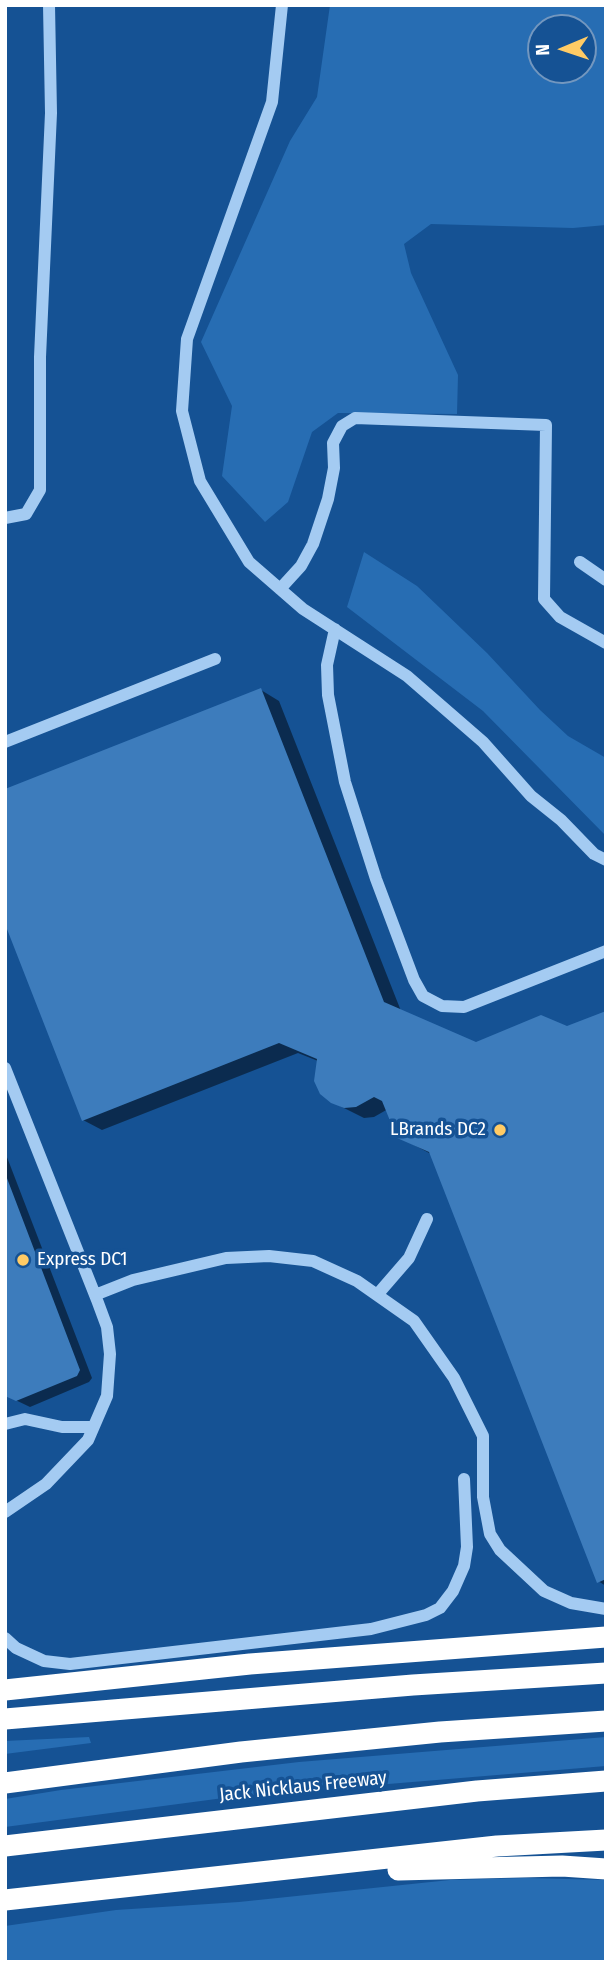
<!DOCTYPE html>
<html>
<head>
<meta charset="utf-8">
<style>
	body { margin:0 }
	#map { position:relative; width:611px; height:1967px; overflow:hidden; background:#155294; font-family:"Fira Sans Condensed",sans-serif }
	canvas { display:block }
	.frame { position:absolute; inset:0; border:7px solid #fff; pointer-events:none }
	.north { position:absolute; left:527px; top:14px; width:70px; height:70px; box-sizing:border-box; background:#155294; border:2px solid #7397bf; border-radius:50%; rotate:268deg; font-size:19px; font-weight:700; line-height:28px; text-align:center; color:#fff }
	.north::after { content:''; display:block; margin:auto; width:24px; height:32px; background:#ffcb65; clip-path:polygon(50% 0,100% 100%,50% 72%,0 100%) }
</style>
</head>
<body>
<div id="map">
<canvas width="611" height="1967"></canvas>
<div class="frame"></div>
<div class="north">N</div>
</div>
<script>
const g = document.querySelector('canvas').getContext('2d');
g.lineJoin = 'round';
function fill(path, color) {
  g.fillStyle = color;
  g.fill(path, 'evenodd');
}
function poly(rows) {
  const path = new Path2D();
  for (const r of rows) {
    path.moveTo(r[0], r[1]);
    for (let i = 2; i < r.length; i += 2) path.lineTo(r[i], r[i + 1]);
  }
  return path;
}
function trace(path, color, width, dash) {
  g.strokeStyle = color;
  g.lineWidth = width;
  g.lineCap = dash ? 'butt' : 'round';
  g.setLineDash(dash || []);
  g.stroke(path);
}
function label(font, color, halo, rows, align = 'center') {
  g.font = font + ' "Fira Sans Condensed",sans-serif';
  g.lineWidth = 7;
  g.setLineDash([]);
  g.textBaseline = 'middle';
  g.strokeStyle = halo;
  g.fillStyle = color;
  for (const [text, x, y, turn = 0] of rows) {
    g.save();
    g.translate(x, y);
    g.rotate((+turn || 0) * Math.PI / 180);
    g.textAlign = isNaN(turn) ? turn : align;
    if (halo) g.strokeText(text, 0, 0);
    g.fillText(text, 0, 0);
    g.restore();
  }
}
fill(poly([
	[330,5,606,5,606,225,573,228,431,224,404,244,411,273,458,375,457,414,338,413,312,432,288,502,265,522,222,476,232,406,201,342,290,141,317,97],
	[541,28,583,28,583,70,541,70],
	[364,552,417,586,487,653,540,710,568,736,606,758,606,836,483,711,347,607],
	[89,1737,91,1743,5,1754,5,1741],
	[606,1737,606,1766,231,1797,5,1827,5,1799,61,1790,299,1762],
	[526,1878,606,1880,606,1962,5,1962,5,1926,116,1910,239,1902,450,1880]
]), '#276db3');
fill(poly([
	[261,690,279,701,401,1011,476,1044,567,1028,606,1013,606,1586,598,1581,431,1154,399,1137,388,1109,374,1117,364,1118,332,1102,318,1061,298,1053,102,1130,83,1120],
	[5,1152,92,1378,89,1382,30,1407,5,1395]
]), '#0007');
fill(poly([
	[261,688,384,1002,476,1042,541,1015,567,1026,606,1011,606,1579,597,1583,429,1152,397,1138,382,1101,374,1097,356,1107,344,1108,331,1103,320,1094,314,1081,317,1059,279,1043,82,1121,5,924,5,789],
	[5,1173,80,1370,77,1376,16,1401,5,1396]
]), '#3d7cbc');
trace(poly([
	[282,5,272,102,187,339,182,411,200,481,249,562,303,609,407,676,483,742,531,796,561,820,594,854,606,860],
	[5,518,26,514,40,490,40,357,51,113,49,5],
	[580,562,606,580],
	[280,589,301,566,313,544,328,499,334,468,333,443,342,426,355,418,546,425,544,599,560,617,606,643],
	[335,629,327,665,328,695,345,782,376,879,414,980,423,996,442,1006,464,1007,606,951],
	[5,742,215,659],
	[5,1068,97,1300,107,1327,110,1354,107,1396,88,1440,46,1484,5,1512],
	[95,1295,133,1280,226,1258,269,1256,313,1261,357,1281,414,1321,454,1378,483,1436,483,1497,490,1534,500,1550,544,1591,571,1603,606,1609],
	[377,1295,409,1258,427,1219],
	[5,1424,25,1419,62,1427,93,1427],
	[5,1638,16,1648,44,1661,70,1664,371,1629,426,1615,440,1608,453,1591,464,1566,467,1547,464,1479]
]), '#a4cbf2', 12);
trace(poly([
	[5,1690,250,1664,606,1637],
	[5,1719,413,1685,606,1673],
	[5,1783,241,1752,440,1732,606,1721],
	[5,1846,477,1791,606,1781],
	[398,1870,562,1866,606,1869],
	[5,1900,497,1846,606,1840]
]), '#fff', 21);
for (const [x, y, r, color] of [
	[500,1130,7,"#ffcb65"],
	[23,1260,7,"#ffcb65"]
]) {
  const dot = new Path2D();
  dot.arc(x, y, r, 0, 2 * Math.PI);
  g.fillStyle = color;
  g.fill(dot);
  trace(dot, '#155294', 2.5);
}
label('19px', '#fff', '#155294', [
	["LBrands DC2",486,1130],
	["Express DC1",37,1260,"left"]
], 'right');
label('19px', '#fff', '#155294', [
	["Jack Nicklaus Freeway",303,1787,-6]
]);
</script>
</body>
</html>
